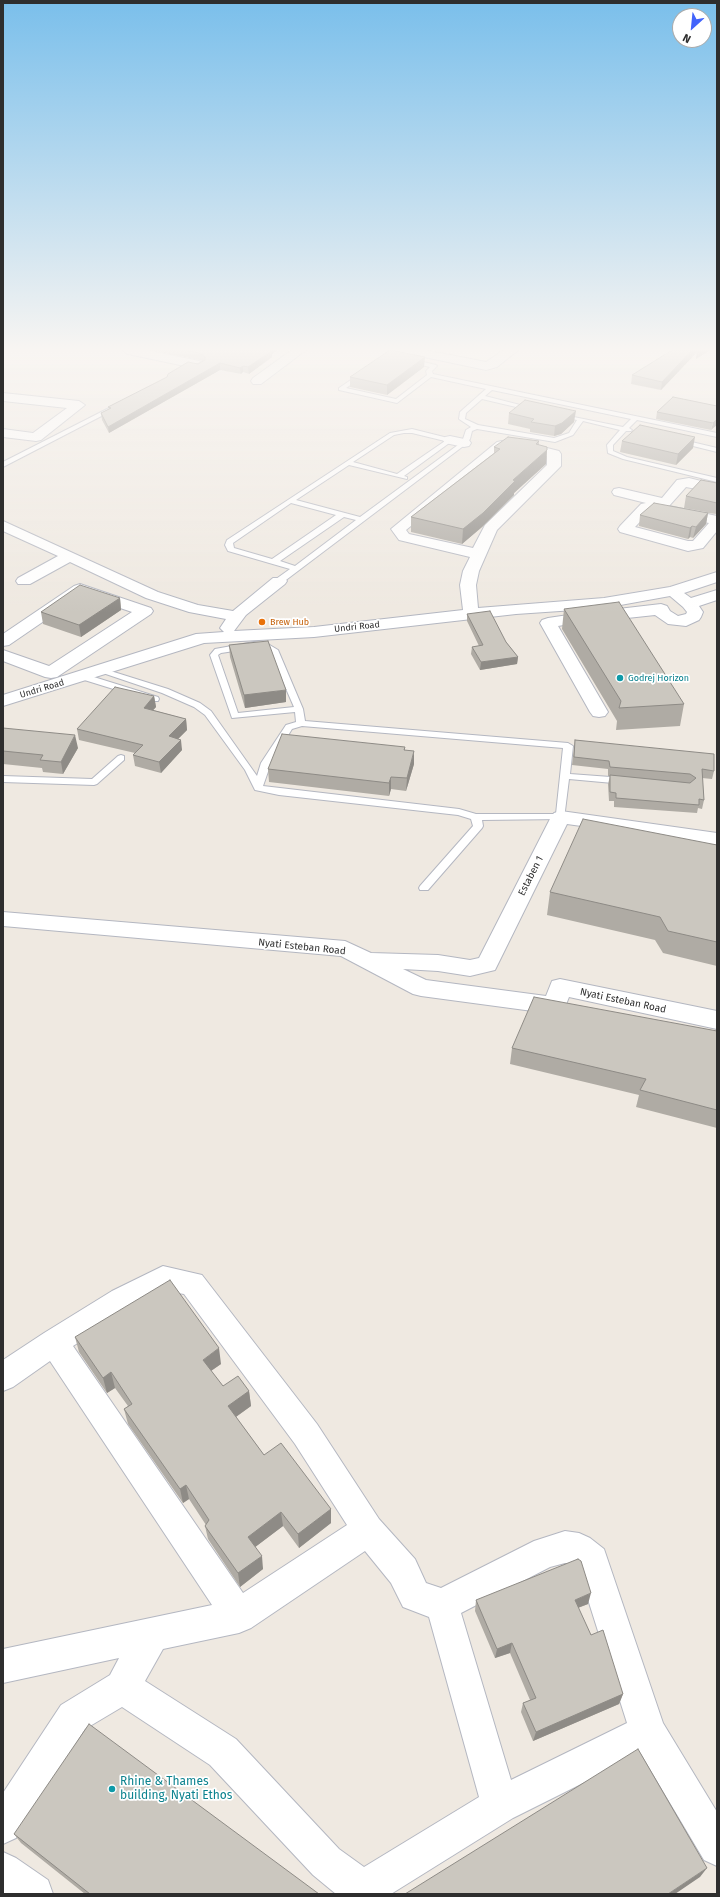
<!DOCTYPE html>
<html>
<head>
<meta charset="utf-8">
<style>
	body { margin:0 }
	#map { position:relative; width:720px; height:1897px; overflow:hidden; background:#efe9e1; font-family:"Fira Sans",sans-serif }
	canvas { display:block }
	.frame { position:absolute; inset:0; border:4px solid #2e2e2e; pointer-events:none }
	.north { position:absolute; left:672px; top:8px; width:40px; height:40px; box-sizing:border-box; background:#fff; border:1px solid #ababab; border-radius:50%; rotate:207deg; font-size:11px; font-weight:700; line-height:16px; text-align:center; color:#2e2e2e }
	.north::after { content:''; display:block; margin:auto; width:14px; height:18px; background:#4264fb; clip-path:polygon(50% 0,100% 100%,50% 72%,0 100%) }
</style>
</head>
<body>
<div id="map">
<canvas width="720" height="1897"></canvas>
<div class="frame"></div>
<div class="north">N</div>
</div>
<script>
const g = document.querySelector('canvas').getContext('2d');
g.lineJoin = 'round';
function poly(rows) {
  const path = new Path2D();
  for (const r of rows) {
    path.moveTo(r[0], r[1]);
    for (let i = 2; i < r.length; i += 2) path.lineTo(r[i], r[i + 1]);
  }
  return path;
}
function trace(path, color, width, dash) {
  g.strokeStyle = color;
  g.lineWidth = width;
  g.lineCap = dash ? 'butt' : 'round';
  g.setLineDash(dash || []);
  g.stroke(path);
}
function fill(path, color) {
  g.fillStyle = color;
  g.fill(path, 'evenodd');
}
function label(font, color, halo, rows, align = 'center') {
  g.font = font + ' "Fira Sans",sans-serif';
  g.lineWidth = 3.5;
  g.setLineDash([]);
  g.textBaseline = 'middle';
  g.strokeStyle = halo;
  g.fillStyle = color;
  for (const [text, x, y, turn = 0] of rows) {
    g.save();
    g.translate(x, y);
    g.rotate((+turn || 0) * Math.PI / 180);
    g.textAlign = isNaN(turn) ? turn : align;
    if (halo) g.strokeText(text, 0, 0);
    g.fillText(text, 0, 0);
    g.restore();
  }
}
const service = poly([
	[389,354,436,365,437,366,432,371,433,374,717,433,717,437,637,420,629,428,632,430,631,431,626,431,613,445,613,451,627,457,717,478,717,482,623,459,608,453,607,445,620,430,583,421,573,435,555,442,477,429,472,431,470,439,466,444,282,583,276,583,276,579,290,569,228,551,225,545,227,540,390,433,412,429,452,439,452,441,404,476,407,477,407,479,349,465,296,500,360,517,462,442,466,430,471,427,459,419,460,412,486,389,431,377,397,403,339,390,339,388,389,354],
	[390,358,430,367,426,371,427,375,396,399,346,388,390,358],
	[492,390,631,419,623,427,559,414,559,416,577,420,569,433,554,438,478,425,465,419,466,413,482,399,533,411,536,409,485,396,492,390],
	[404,433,412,433,445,441,397,474,353,462,394,435,404,433],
	[291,503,336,515,272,559,234,548,233,543,291,503],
	[344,517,356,520,295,566,280,561,344,517],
	[113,406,115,407,115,409,3,467,3,462,113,406],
	[679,439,717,448,717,452,677,442,677,440,679,439],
	[254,642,268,644,278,650,303,709,305,721,568,743,573,746,570,774,624,778,629,781,624,784,569,779,564,819,482,820,483,826,482,828,428,890,420,890,419,888,420,886,473,826,471,819,458,815,279,795,255,790,245,770,205,715,194,707,162,693,94,670,95,668,101,668,168,689,200,703,211,711,257,776,261,763,286,725,296,722,295,712,232,718,210,655,215,649,254,642],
	[254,648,263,648,270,652,294,707,238,713,218,655,221,653,254,648],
	[302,726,563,748,556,814,476,814,459,809,263,786,271,763,292,729,302,726],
	[81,673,158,697,159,699,158,701,152,701,78,678,78,674,81,673],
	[121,755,124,756,124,760,97,784,94,785,3,782,3,776,92,779,118,756,121,755]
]);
const minor = poly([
	[131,347,199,361,205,365,199,369,128,354,122,350,124,348,131,347],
	[296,347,310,347,261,384,253,384,251,381,253,378,296,347],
	[385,347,409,347,486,362,508,347,522,347,497,367,486,370,391,350,385,347],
	[3,393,79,401,85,405,41,440,36,441,3,437,3,429,33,433,67,408,3,401,3,393],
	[450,436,469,440,471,443,469,446,464,447,445,443,443,440,445,437,450,436],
	[502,441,527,443,559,451,561,454,561,466,497,530,479,571,476,585,478,608,604,598,670,587,717,572,717,582,684,593,691,598,717,590,717,600,699,606,703,612,701,617,699,620,686,626,668,624,655,615,618,619,612,617,610,614,612,611,618,609,661,604,667,606,670,611,678,616,686,614,687,612,683,607,670,596,604,608,516,614,314,637,204,643,3,706,3,695,196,634,224,632,220,628,226,619,189,612,146,598,70,562,30,584,18,584,16,581,18,578,58,556,3,531,3,521,158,592,198,605,233,611,273,578,285,578,287,581,285,584,246,615,234,631,314,627,463,610,460,585,463,571,470,557,399,540,391,529,497,442,502,441],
	[505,449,527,451,547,456,547,465,485,525,473,548,409,534,406,530,505,449],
	[689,478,717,485,717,493,686,487,669,506,717,516,717,531,703,548,688,551,620,532,618,529,620,526,641,504,646,503,614,495,612,492,614,489,619,488,662,498,677,480,689,478],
	[650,511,651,511,709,523,693,541,688,541,635,527,650,511],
	[80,584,151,608,153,611,151,614,57,677,51,678,45,677,3,661,3,650,49,666,132,612,82,595,9,645,3,646,3,634,74,586,80,584],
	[582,613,588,615,590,618,588,621,558,626,608,712,605,716,599,717,593,716,590,712,540,623,542,620,548,618,582,613],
	[561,811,717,833,717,845,567,824,495,970,470,976,438,971,403,969,426,980,546,996,552,981,560,979,717,1011,717,1029,569,997,563,1012,555,1014,421,996,413,994,341,956,3,926,3,912,345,941,371,953,438,955,470,960,479,958,551,817,554,813,561,811],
	[163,1266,202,1275,317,1424,379,1519,415,1559,426,1583,441,1588,534,1541,565,1531,579,1533,590,1538,604,1549,663,1723,717,1812,717,1866,704,1860,641,1754,513,1818,391,1894,336,1894,313,1875,210,1765,122,1707,85,1729,16,1838,3,1844,3,1793,61,1705,110,1675,119,1658,3,1683,3,1649,212,1605,50,1361,13,1387,3,1391,3,1360,44,1333,112,1291,163,1266],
	[166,1291,184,1294,295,1444,347,1525,243,1593,73,1346,132,1309,147,1303,166,1291],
	[365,1551,391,1583,403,1607,429,1617,479,1797,364,1867,339,1849,236,1739,145,1681,163,1649,239,1633,251,1628,365,1551],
	[565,1563,571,1564,579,1571,627,1723,511,1780,461,1613,550,1567,565,1563],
	[3,1852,16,1858,48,1880,53,1894,3,1894,3,1852]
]);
trace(service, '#b4b7c1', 2);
trace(minor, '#b4b7c1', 2);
fill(service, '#fff');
fill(minor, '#fff');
fill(poly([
	[146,347,282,347,272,354,272,357,249,374,243,372,241,374,220,370,109,433,102,420,101,413,109,409,108,407,202,361,199,360,146,349],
	[677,347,715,347,696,359,697,352,661,390,631,384,632,375],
	[424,367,387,395,350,387,350,377],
	[717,406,711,430,656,419,657,412],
	[509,413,574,422,561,434,554,436,530,432,530,429,508,424],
	[539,441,539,445,547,450,546,464,514,493,514,495,482,527,462,544,411,532,411,517,494,453,494,447],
	[622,441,693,448,676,465,620,452],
	[717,483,717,514,708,513,706,524,693,538,690,537,688,539,639,526,640,515,706,512,684,508,686,496],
	[120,598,121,610,81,637,43,624,41,612],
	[564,609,684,704,680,726,616,730,617,721,562,629],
	[467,614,506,642,518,657,517,664,480,670,471,654,472,647,479,646,467,621],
	[229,645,286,702,245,708,230,657],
	[154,696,156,707,153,710,186,719,187,730,178,739,182,750,161,773,135,766,133,755,135,753,79,740,77,729],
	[3,728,78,748,63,774,43,772,42,768,3,764],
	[575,740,714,771,712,779,702,778,704,800,702,809,698,808,697,813,614,807,614,801,609,801,608,784,610,776,608,776,608,769,572,765],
	[405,747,405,750,414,764,406,791,391,789,389,796,269,782,268,769],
	[717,845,717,966,663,953,655,940,547,915,550,892],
	[717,1031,717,1128,636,1107,639,1095,510,1064,512,1048],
	[75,1337,221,1364,211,1371,223,1386,249,1391,251,1406,236,1417,264,1455,331,1509,331,1523,299,1548,283,1526,255,1547,263,1569,240,1587,208,1539,205,1526,206,1525,189,1499,183,1503,128,1424,124,1409,128,1406,115,1388,107,1393,79,1352],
	[476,1600,588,1604,578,1608,591,1635,623,1694,619,1704,533,1741,521,1712,523,1703,530,1700,510,1653,495,1658,475,1611],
	[14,1834,319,1894,85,1894,21,1843]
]), '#afaba4');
fill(poly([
	[272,347,282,347,272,354,272,357,249,374,248,367],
	[695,347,715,347,696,359,697,352,661,390,662,382],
	[425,357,424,367,387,395,387,385],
	[220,363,220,370,109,433,108,427],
	[243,366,243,372,241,374,240,368],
	[576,411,574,422,561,434,554,436,555,426],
	[717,419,717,425,711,430,713,423],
	[695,437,693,448,676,465,678,454],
	[547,450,546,464,514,493,514,495,482,527,462,544,463,529,513,480],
	[708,513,706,524,693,538,696,527],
	[692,526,690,537,688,539,690,528],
	[120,598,121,610,81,637,79,625],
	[518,657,517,664,480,670,481,662],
	[286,690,286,702,245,708,244,695],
	[154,696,156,707,145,719,144,708],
	[186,719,187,730,170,747,169,736],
	[75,735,78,748,63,774,61,762],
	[181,740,182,750,161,773,159,762],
	[414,751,414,764,406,791,407,778],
	[391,777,391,789,389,796,389,783],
	[219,1348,221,1364,205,1375,203,1360],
	[111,1372,115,1388,107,1393,103,1378],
	[249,1391,251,1406,230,1421,228,1406],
	[186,1485,189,1499,183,1503,180,1489],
	[331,1509,331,1523,299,1548,298,1534],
	[281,1512,283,1526,250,1551,248,1537],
	[262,1556,263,1569,240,1587,238,1573],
	[591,1593,588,1604,572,1610,575,1600],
	[512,1643,510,1653,495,1658,497,1649],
	[623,1694,619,1704,533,1741,536,1732],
	[707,1868,700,1877,675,1894,668,1894]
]), '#8e8b86');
const building = poly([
	[170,347,272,347,268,350,272,351,248,367,243,366,240,368,220,363,108,427,101,413,111,408,108,407,167,377,168,374,188,362,198,364,205,360,205,357,199,353,170,347],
	[677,347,695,347,662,382,632,375,677,347],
	[699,347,703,347,697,351,699,347],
	[390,350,425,357,387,385,350,377,390,350],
	[673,397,717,406,717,419,713,423,657,412,673,397],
	[525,400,576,411,562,423,555,426,531,422,534,419,509,413,525,400],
	[640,425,695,437,678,454,622,441,640,425],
	[508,437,539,441,536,444,547,447,547,450,513,480,515,481,483,513,463,529,411,517,500,449,494,447,508,437],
	[701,480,717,483,717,503,686,496,701,480],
	[654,503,708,513,696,527,692,526,690,528,640,515,654,503],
	[80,585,120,598,79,625,41,612,80,585],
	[619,602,684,704,619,708,621,701,564,609,619,602],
	[490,611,506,642,518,657,481,662,472,647,483,645,467,614,490,611],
	[268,641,286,690,244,695,229,645,268,641],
	[115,687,154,696,144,708,186,719,169,736,181,740,159,762,133,755,143,745,77,729,115,687],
	[3,728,75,735,61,762,40,760,43,755,3,751,3,728],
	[282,734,405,747,404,750,414,751,407,778,391,777,389,783,268,769,282,734],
	[575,740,714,754,714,771,702,769,704,800,699,799,699,805,616,798,616,793,610,792,610,775,690,783,696,778,690,774,610,767,609,761,574,757,575,740],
	[583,819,717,845,717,942,668,931,660,917,550,892,583,819],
	[534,997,717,1031,717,1110,640,1090,646,1079,512,1048,534,997],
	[170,1280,219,1348,203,1360,223,1386,238,1376,249,1391,228,1406,264,1455,281,1443,331,1509,298,1534,281,1512,248,1537,262,1556,238,1573,205,1526,209,1520,186,1485,180,1489,124,1409,132,1404,111,1372,103,1378,75,1337,170,1280],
	[578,1559,581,1561,591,1593,575,1600,591,1635,603,1630,623,1694,536,1732,523,1703,536,1698,512,1643,497,1649,476,1600,578,1559],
	[89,1724,319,1894,90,1894,14,1834,89,1724],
	[638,1749,707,1868,668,1894,405,1894,638,1749]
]);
fill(building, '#cbc7bf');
trace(building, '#8e8b86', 1);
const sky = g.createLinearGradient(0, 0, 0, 613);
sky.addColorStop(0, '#7abfeb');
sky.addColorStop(0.57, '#f8f5f2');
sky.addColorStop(1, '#f8f5f200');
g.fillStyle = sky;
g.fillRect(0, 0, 720, 613);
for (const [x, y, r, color] of [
	[262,622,4,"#e8710a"],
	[620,678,4,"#0f9aa8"],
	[112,1789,4,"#0f9aa8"]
]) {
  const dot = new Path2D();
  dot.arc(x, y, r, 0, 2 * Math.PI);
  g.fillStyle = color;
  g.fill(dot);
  trace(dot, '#fff', 1.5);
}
label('9px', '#c56008', '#fff', [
	["Brew Hub",270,622]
], 'left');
label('9px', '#2e2e2e', '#fff', [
	["Undri Road",357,627,-6],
	["Undri Road",42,689,-17]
]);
label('9px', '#0d838f', '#fff', [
	["Godrej Horizon",628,678]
], 'left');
label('10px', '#2e2e2e', '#fff', [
	["Estaben 1",531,876,-63],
	["Nyati Esteban Road",302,947,6],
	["Nyati Esteban Road",623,1001,12]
]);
label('12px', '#0d838f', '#fff', [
	["Rhine & Thames",120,1782],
	["building, Nyati Ethos",120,1796]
], 'left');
</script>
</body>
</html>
